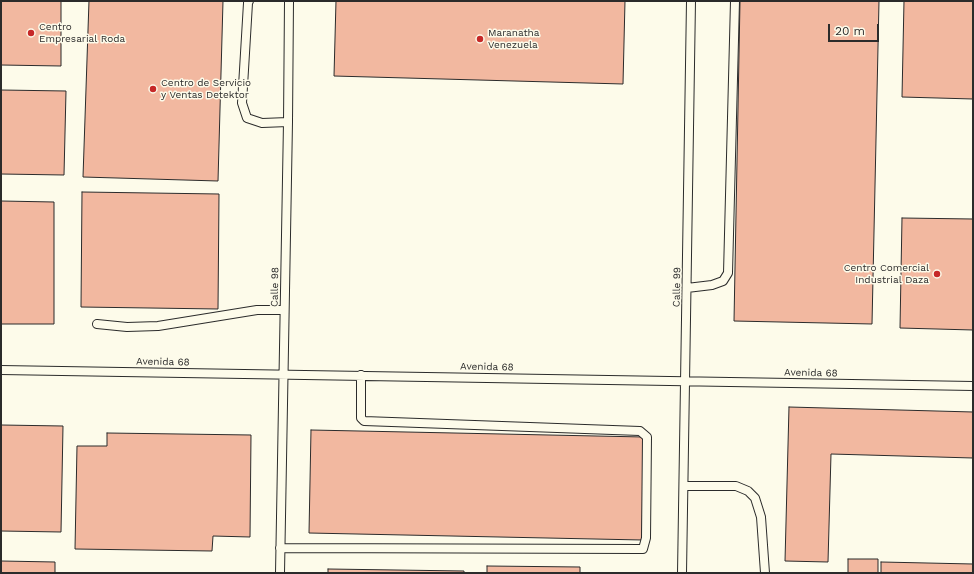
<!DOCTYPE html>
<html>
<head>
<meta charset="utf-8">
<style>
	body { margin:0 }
	#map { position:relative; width:974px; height:574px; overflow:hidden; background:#fdfbea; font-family:"Work Sans",sans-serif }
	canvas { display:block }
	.frame { position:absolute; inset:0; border:2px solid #2b2b2b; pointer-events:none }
	.scale { position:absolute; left:828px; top:24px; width:51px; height:18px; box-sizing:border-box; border:2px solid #2b2b2b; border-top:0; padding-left:5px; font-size:12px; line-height:14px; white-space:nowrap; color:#2b2b2b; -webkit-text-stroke:3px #fdfbea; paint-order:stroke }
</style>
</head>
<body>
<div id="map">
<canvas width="974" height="574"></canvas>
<div class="frame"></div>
<div class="scale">20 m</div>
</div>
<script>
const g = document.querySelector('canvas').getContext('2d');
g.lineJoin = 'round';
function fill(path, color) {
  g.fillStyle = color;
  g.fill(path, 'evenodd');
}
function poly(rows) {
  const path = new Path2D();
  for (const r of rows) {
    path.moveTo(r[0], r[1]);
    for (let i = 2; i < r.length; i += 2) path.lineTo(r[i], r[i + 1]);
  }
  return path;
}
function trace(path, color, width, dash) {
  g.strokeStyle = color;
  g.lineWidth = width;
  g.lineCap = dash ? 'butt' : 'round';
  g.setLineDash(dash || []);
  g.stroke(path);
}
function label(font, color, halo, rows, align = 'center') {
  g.font = font + ' "Work Sans",sans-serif';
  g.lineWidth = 3;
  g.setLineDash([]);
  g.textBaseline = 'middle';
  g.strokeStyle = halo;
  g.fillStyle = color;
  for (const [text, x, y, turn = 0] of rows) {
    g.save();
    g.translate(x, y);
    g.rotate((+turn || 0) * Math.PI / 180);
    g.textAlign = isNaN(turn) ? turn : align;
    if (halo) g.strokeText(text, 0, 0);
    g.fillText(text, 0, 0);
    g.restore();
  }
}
const building = poly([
	[1,1,61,1,61,66,1,65,1,1],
	[89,1,223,1,218,181,83,177,89,1],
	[336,1,625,1,623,84,334,76,336,1],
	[740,1,879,1,872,324,734,321,740,1],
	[904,1,973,1,973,99,902,97,904,1],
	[1,90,66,91,64,175,1,174,1,90],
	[82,192,219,194,218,309,81,307,82,192],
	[1,201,54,202,54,324,1,324,1,201],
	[902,218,973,219,973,330,900,328,902,218],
	[789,407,973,412,973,458,831,454,828,562,785,561,789,407],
	[1,425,63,426,61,532,1,531,1,425],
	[311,430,644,437,642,540,309,533,311,430],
	[107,433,251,435,250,537,213,536,212,551,75,549,77,446,107,446,107,433],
	[848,559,878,559,878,573,848,573,848,559],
	[1,561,55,562,55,573,1,573,1,561],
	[881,562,973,564,973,573,881,573,881,562],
	[487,566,580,567,580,573,487,573,487,566],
	[328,569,464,571,464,573,328,573,328,569]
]);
fill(building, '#f2b8a0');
trace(building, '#2b2b2b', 1);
const lane = poly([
	[249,1,248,3,242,103,247,118,262,123,288,122],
	[687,288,712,285,723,281,728,273,735,1],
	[97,324,127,327,158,326,257,310,284,310],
	[1,370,973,386],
	[684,486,736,486,748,491,755,498,761,517,765,573],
	[280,548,643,549,646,538,647,437,640,431,364,421,361,418,361,375],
	[280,573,288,122,289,1],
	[682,573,691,1]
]);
trace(lane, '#2b2b2b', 10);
trace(lane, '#fdfbea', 8);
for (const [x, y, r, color] of [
	[31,33,4,"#c62828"],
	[480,39,4,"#c62828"],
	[153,89,4,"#c62828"],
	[937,274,4,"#c62828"]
]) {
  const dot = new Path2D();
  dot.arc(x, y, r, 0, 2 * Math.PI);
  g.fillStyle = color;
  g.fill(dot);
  trace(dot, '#fdfbea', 1.5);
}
label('10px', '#2b2b2b', '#fdfbea', [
	["Centro",39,27],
	["Empresarial Roda",39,39],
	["Maranatha",488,33],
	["Venezuela",488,45],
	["Centro de Servicio",161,83],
	["y Ventas Detektor",161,95],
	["Centro Comercial",929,268,"right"],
	["Industrial Daza",929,280,"right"]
], 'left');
label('10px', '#2b2b2b', '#fdfbea', [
	["Calle 98",275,287,-89],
	["Calle 99",677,287,-89],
	["Avenida 68",163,362,1],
	["Avenida 68",487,367,1],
	["Avenida 68",811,373,1]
]);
</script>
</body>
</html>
